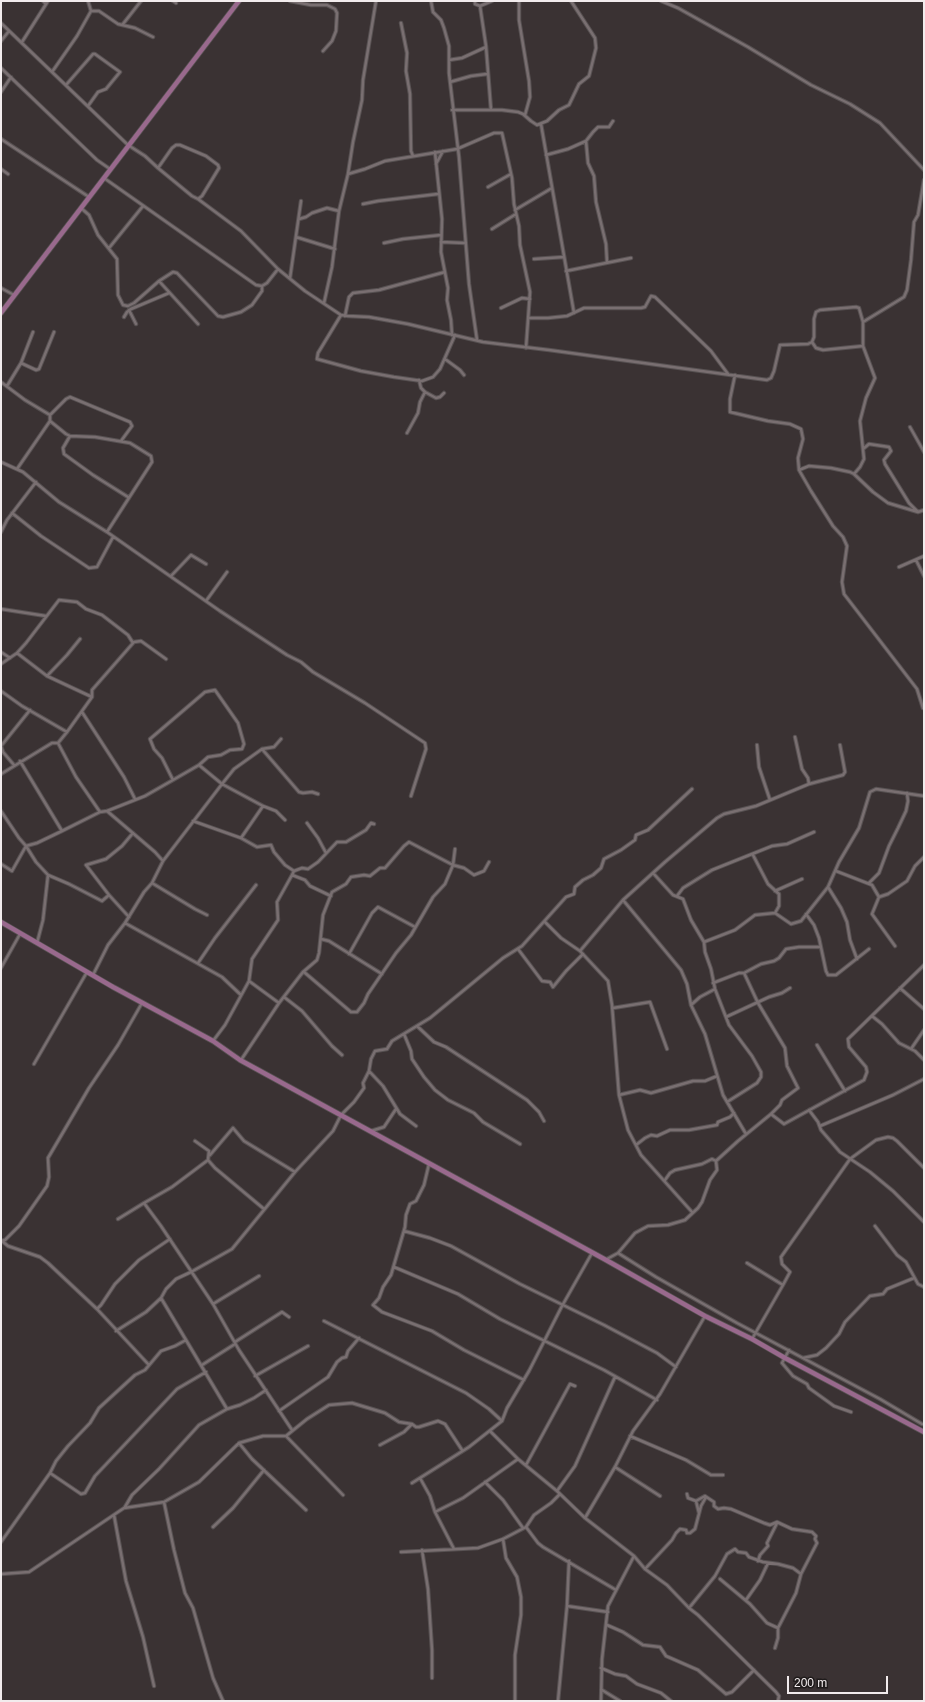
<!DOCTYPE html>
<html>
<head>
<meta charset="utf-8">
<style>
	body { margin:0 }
	#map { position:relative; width:925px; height:1702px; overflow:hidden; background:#3a3233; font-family:Arial,sans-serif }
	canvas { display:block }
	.frame { position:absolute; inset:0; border:2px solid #f2eced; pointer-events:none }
	.scale { position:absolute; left:787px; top:1676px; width:101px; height:18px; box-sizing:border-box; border:2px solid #f2eced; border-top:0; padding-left:5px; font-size:12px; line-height:14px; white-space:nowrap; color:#f2eced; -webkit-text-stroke:3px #1f1b1b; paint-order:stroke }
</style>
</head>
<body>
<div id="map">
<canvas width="925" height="1702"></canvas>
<div class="frame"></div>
<div class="scale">200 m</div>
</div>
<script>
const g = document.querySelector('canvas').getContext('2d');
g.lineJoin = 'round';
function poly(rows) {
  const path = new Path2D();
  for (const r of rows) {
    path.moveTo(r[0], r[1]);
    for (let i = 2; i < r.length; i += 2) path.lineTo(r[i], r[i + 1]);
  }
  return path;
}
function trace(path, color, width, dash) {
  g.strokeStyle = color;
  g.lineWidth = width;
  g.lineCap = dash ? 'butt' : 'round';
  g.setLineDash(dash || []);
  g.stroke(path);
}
const street = poly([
	[43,1,46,4],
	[173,1,176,3],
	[290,1,311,5,327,5,335,9,337,13,336,31,332,41,323,51],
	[431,1,433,12,441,20,444,28,449,46,449,73,459,157,469,284,477,340],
	[475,1,475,4,480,6,492,1],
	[519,1,519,20,529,81,530,97,525,115],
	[661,1,678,8,748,47,811,85,850,104,880,123,924,170],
	[480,6,486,46,491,110],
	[91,11,99,11,118,24,135,28,153,37],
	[1,23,128,145,145,156,158,168,192,196,198,199,202,196,219,168,218,165,206,156,180,145,176,145,172,148,158,168],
	[401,23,407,53,406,71,410,94,411,151,413,156],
	[123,24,141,1],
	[1,41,9,31],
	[22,42,48,1],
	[449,60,462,58,486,47],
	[1,68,97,160,110,169],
	[52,72,77,36,91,11,88,1],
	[450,82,471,76,487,74],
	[66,85,93,54,95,54,120,72,106,89,98,92,88,106],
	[1,92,11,77],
	[452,110,502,110,518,112,523,114,531,121,537,125,547,121,559,110,569,105,579,84,589,76,596,48,595,38,571,1],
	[541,124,574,313],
	[1,139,89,197],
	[586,141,588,163,594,176,596,202,606,244,607,262],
	[435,152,442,219,441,252,448,288,447,300,451,320,452,335],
	[546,155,568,149,586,141,593,132,598,127,609,127,613,121],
	[436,164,443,151],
	[1,169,8,174],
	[348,174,365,169,385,161,457,149,494,133,502,133,512,178,514,204,519,226,520,245,530,292,526,348],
	[104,178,256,285,262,286,267,283,278,269],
	[488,187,511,174],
	[198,199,241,231,278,269,305,291,341,315,348,316,369,317,408,324,483,342,549,350,767,380,771,378,774,371,780,345,808,344,812,342,814,337,814,319,816,312,820,310,856,307,859,308,863,322,863,346,875,378,866,398,860,421,864,459,860,467,854,474],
	[363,204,378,201,438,194],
	[81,208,89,215,98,235,117,259,118,295,123,305,128,306,134,303,159,281,173,272,177,273,218,316,223,317,241,312,252,305,262,291,262,286],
	[515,210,552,188],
	[299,219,306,217,312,213,327,208,339,211],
	[492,229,516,214],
	[296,237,335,249],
	[441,242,465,243],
	[384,243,403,239,441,235],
	[109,248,143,206],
	[534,259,564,257],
	[566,271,631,258],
	[290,278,301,201],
	[159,281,198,324],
	[1,288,14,295],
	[324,303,332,267,339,211,348,174,353,142,362,100,363,80,376,1],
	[501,308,522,298,530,299],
	[129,310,136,324],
	[341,315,318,353,317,359,361,371,394,377,422,381,433,377,440,369,455,335],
	[345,316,349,297,353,293,379,290,445,272],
	[124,317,127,312,131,309,169,293],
	[529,318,548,318,567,316,584,308,641,308,645,307,651,296,655,297,711,351,728,374],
	[863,322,904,297,907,290,911,260,914,222,918,215,924,180],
	[812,342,816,348,823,350,863,346],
	[445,359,460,370,464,375],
	[21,363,36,370,39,369,54,332],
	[735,375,730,399,730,412,768,421,790,424,801,429,803,439,798,458,799,470],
	[1,382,25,400,50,415,50,421,66,434,70,436,95,437,130,443,151,456,152,462,107,532],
	[7,386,21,363,33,332],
	[425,392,436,398,440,397,444,393],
	[50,415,66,399,70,397,130,422,132,426,121,441],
	[910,427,924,452],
	[407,433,418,413,420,402,425,392,421,388,419,380],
	[70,436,63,448,64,454,93,475,128,497],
	[863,449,869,444,889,447,891,451,884,460,885,464,909,503,918,512],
	[1,462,23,472,59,502,107,532,220,611,287,655,301,662,313,672,365,703,425,743,426,749,411,796],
	[17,469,50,421],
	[12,513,41,536,89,568,97,567,113,537],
	[1,532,7,520,36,482],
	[916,560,924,576],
	[899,567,924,556],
	[171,576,191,555,206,564],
	[206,601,227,572],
	[1,609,46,616],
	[1,652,10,658],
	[17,653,47,676,92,697],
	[1,664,17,653,26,643,59,600,77,602,86,609,102,615,128,635,133,643],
	[47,676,67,655,80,639],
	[1,691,22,706,67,732],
	[923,708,917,689,844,594,842,582,847,546,843,537,833,526,811,491,799,470,809,466,831,468,850,472,854,474,873,492,888,503,918,512,924,510],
	[82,712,124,777,135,799],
	[795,737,802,769,808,778,809,784],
	[58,743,76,777,100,812],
	[757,745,759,767,770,800],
	[1,746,30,710],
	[1,746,3,752,14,765],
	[262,749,299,792,303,793,312,792,318,794],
	[20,761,62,831],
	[199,765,222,784,263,806,276,811,285,820],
	[1,774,52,743,58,743,67,732,92,697,92,690,134,642,141,641,166,659],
	[1,811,19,838,26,846,36,862,48,875,69,884,102,901,109,895],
	[107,811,155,852,163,861],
	[193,821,241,838,257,847,271,845,274,852,285,865,294,871,302,868,308,869,318,862,337,842,346,842,366,830,371,823,374,824],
	[307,823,318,838,326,853],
	[241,838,263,806],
	[753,855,768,884,779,894,779,906,775,913],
	[1,864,12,871,26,846,37,843,62,831,100,812,107,811,145,796,173,780,199,765,208,757,221,755,230,750,242,749,244,744,238,723,215,690,205,692,150,739,154,749,162,758,173,780],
	[294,871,292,875,305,880,310,886,331,896],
	[836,871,872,885,879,897,872,914,895,946],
	[653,873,673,895,683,899,691,920,704,942,705,952,711,969,715,989,729,1025,752,1056,761,1072,761,1077,757,1083,727,1102],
	[152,883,195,909,207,915],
	[869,883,879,873,889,846,898,828,906,811,908,801,907,793],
	[828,887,841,908,847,922,850,940,857,959],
	[775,891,802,879],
	[677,896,683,888,712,870,772,846,787,844,814,832],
	[879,897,888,894,907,881,915,866,924,857],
	[623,900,681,970,687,984,691,1005,705,1034,723,1095,746,1134],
	[806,914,814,925,819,938,826,971,828,975,836,975,869,949],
	[129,917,109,895,86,865,106,859,122,846,133,833],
	[545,922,561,938,580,951,608,981,612,1005,619,1095,628,1130,641,1155,692,1212],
	[125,923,222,977,241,995],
	[321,939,329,941,382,974],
	[704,942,735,930,755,915,775,913,791,924,801,921,828,887,839,862,859,828,870,792,876,789,924,796],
	[37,943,43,920,48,875],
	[518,949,542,981,550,982,553,987,566,971,583,954],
	[580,951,623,900,665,862,717,818,724,814,756,806,809,784,843,775,845,772,840,745],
	[349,954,372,913,378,907,415,927],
	[198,963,215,938,256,885],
	[1,968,20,934],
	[304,972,351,1012,357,1012,364,1003,368,994,396,953,411,935,433,897,445,884,453,865,455,849],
	[744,973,761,964,774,961,779,958,786,949,799,947,821,947],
	[93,975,108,945,125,923,144,892,152,883,163,861,222,784,234,769,262,749,274,747,281,739],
	[249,981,279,1003],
	[713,983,739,973,744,973,745,975,758,1003,785,1048,787,1066,798,1088,782,1100,780,1105,771,1114,738,1141,716,1161],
	[900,988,924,1009],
	[284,997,302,1011,332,1046,342,1055],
	[691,1005,700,997,715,989],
	[613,1008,650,1002,667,1049],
	[872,1016,882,1024,899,1043,915,1051,924,1060],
	[726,1017,769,997,782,993,790,988],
	[417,1026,434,1042,446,1047,527,1100,539,1112,544,1121],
	[404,1034,411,1051,412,1059,424,1077,435,1090,448,1100,474,1113,483,1122,520,1144],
	[213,1041,225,1025,249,981,252,959,278,920,277,902,292,875],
	[817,1045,845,1091],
	[911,1049,924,1030],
	[241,1060,279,1003,303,972,317,960,319,953,323,915,332,892,346,884,351,877,364,875,370,876,380,868,385,868,404,846,409,842,453,865,464,868,474,875,484,871,489,862],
	[34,1064,87,972],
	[369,1071,383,1086,400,1114,416,1126],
	[619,1095,640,1090,651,1093,693,1081,705,1081,717,1076],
	[809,1110,818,1122,821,1130,840,1152,870,1172,893,1191,924,1222],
	[771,1114,784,1124,864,1080,867,1072,866,1067,849,1047,848,1039,924,965],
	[820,1126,893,1095,924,1079],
	[371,1131,384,1127,396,1109],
	[195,1141,209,1151,208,1160,215,1168,264,1209],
	[636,1145,645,1138,651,1135,657,1136,670,1130,689,1130,717,1125,718,1122,730,1117,734,1113],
	[210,1155,233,1128,244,1141,295,1172],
	[429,1164,424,1185,416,1201,410,1204,406,1215,405,1227,391,1275,383,1287,379,1298,373,1305,382,1312,432,1331,464,1350,524,1380],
	[665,1180,670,1173,675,1170,702,1164,712,1159,716,1161],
	[144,1203,172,1187,208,1160],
	[118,1219,144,1203,161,1226,213,1304,239,1350,292,1430],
	[875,1226,897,1255,906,1262,918,1284,924,1287],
	[404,1231,430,1238,451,1246,520,1284,604,1325,657,1353,676,1367],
	[1,1241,5,1240,19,1226,47,1186,49,1177,48,1158,89,1088,118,1045,142,1003],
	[2,1241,8,1246,40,1257,48,1263,97,1309,149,1365],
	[618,1253,656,1277,737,1323,880,1399,922,1424],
	[607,1259,618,1253,635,1233,648,1226,668,1225,685,1220,698,1208,702,1202,710,1180,717,1170,716,1161],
	[747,1263,783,1285,752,1339],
	[394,1267,458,1294,500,1319,604,1370,657,1400],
	[783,1285,790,1272,782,1264,781,1257,850,1159,876,1140,888,1137,893,1138,897,1141,924,1168],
	[161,1298,227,1409],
	[213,1304,259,1276],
	[97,1309,101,1305,115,1284,139,1260,170,1239],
	[324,1321,466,1393,489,1409,502,1421],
	[116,1331,146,1312,161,1298,166,1289,176,1279,191,1272,232,1249,295,1172,333,1131,341,1115,354,1102,364,1088,363,1083,369,1071,371,1059,375,1051,387,1049,392,1041,430,1018,503,958,522,946,566,897,574,894,575,887,583,880,593,875,601,868,604,859,621,850,635,840,636,835,648,830,692,789],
	[235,1342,282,1312,289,1317],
	[789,1350,782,1363,793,1376,807,1384,809,1388,834,1406,851,1412],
	[803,1358,817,1355,826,1348,839,1334,845,1322,870,1296,883,1294,887,1289,914,1278],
	[202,1365,235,1344],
	[255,1376,308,1346],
	[279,1411,328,1377,337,1362,342,1358,346,1357,348,1351,359,1338],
	[490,1431,518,1459,557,1491,585,1518,634,1556,645,1569,667,1585,689,1608,698,1615,776,1692,779,1696,778,1701],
	[286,1436,343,1495],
	[630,1436,686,1460,711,1475,723,1475],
	[239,1443,252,1459,306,1510],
	[380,1445,404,1432,412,1424,416,1427,419,1427,438,1421,445,1424,462,1450],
	[526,1465,570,1384,575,1386],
	[615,1467,660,1496],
	[50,1473,81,1494,85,1493,95,1476,177,1389,206,1372],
	[420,1478,430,1496,435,1512,454,1549],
	[485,1482,503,1500,523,1528],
	[412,1483,469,1447,502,1421,507,1408,529,1371,562,1306,592,1253],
	[557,1491,575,1466,615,1377],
	[687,1494,688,1498,696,1501,705,1496,714,1502,714,1506,718,1509,724,1508,731,1509,764,1523,770,1525,777,1522,792,1529,812,1532,816,1536,815,1539,817,1543,801,1574,796,1593,778,1628,778,1638,775,1648],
	[696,1501,699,1513],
	[164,1502,174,1550,185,1593,193,1608,213,1678,223,1701],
	[125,1507,132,1495,159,1469,199,1425,227,1409,240,1405,254,1398,266,1390],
	[435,1512,463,1498,518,1459],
	[114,1515,126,1581,143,1637,154,1686],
	[585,1518,615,1467,633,1431,660,1394,705,1316],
	[213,1527,233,1508,264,1470],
	[526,1527,538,1543,543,1547,616,1590],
	[503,1539,506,1558,517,1577,521,1597,521,1615,515,1655,515,1701],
	[1,1542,50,1473,56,1461,68,1446,90,1423,99,1408,135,1375,145,1370,161,1351,175,1346,186,1340],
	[422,1550,428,1589,432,1650,432,1678],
	[401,1552,478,1548,503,1539,526,1527,534,1515,551,1503,560,1494],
	[758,1561,760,1555,768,1546,767,1543,777,1523],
	[645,1569,672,1540,676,1533,680,1529,686,1530,687,1533,690,1533,695,1529,701,1506,706,1497],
	[1,1574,29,1572,124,1508,164,1502,199,1482,239,1443,263,1436,286,1436,307,1419,329,1405,352,1403,385,1413,399,1422,412,1424],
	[720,1579,750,1604,767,1623,778,1628],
	[746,1600,760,1580,768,1563],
	[567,1606,608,1612],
	[689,1608,715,1576,727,1554,735,1549,738,1552,746,1553,749,1557,763,1562,778,1564,793,1568,801,1574],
	[607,1625,623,1632,643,1645,660,1647,666,1656,698,1670,726,1694,732,1692,754,1670],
	[601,1668,615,1674,626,1676,637,1684,661,1693,671,1701],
	[602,1690,620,1701],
	[558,1701,567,1606,569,1561],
	[601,1701,602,1659,608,1606,634,1556]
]);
const primary = poly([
	[1,313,239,1],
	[1,922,113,987,213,1041,240,1060,606,1260,705,1316,752,1339,785,1358,924,1432]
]);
trace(street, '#575152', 4.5);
trace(primary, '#575152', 6);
trace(street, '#796f71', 2.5);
trace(primary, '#99698d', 4.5);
</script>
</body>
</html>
